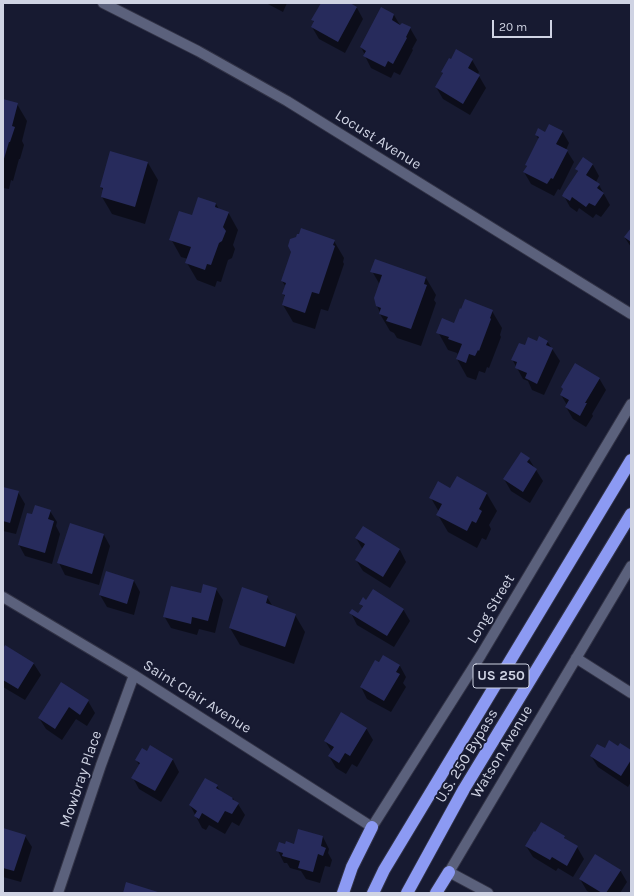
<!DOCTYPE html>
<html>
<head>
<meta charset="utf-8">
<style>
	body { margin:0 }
	#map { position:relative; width:634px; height:896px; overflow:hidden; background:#171a31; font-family:Karla,sans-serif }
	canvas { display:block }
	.frame { position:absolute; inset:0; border:4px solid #cfd3e3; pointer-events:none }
	.scale { position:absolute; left:492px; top:20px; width:60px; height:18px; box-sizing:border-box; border:2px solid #cfd3e3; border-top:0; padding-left:5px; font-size:12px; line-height:14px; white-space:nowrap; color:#cfd3e3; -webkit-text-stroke:3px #171a31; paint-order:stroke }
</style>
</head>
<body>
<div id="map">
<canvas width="634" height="896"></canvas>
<div class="frame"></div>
<div class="scale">20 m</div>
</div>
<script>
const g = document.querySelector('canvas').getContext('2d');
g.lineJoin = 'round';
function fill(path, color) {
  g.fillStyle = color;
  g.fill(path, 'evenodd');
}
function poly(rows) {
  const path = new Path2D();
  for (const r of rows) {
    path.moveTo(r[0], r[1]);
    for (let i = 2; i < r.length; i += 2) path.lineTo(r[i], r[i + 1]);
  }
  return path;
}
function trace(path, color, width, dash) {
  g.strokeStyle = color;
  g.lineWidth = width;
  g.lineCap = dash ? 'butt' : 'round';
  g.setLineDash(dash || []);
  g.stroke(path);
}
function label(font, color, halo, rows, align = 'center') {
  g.font = font + ' Karla,sans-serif';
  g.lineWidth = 3.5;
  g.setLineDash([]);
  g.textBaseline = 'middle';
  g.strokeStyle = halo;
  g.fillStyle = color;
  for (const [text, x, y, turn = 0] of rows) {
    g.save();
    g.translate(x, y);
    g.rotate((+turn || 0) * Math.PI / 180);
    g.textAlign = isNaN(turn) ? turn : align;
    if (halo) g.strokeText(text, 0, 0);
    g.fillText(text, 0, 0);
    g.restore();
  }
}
fill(poly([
	[266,3,287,3,283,12],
	[322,3,348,3,357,8,363,19,345,53,319,39,312,27,314,23,313,20],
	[394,15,401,27,410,28,417,40,412,49,413,50,400,75,394,72,391,78,371,68,365,56,365,55,361,47],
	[472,60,479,72,477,75,479,76,486,88,470,115,443,99,436,87,443,74,442,72],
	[3,100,17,104,27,121,22,141,24,145,20,159,19,159,13,181,11,180,9,189,3,188],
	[562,131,569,143,566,150,567,151,574,162,560,190,558,189,554,196,531,184,524,172,527,167,526,165,539,140,536,135,545,133],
	[583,158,593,165,599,176,596,182,599,185,610,205,601,217,596,214,593,218,579,208,577,212,570,207,564,196,578,172,576,169],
	[148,163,158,180,145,224,112,214,102,197,103,191,101,187],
	[216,204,219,209,228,212,238,230,233,245,235,249,232,258,228,260,221,282,217,281,215,287,197,280,187,263,188,259,181,257,171,239,193,216],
	[631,230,631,247,625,238],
	[334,241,344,258,343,262,344,264,328,311,321,309,315,329,293,322,283,305,286,298,283,294,286,287,282,281],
	[372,271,426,278,436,295,434,300,436,303,421,346,397,338,394,333,390,331,380,314,380,312,377,306,380,285],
	[492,311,502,328,500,335,501,337,489,368,487,367,485,373,479,371,476,380,467,377,457,359,458,355,457,353,448,350,438,332,454,324],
	[547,341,560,361,544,395,532,390,528,381,523,379,512,359,525,347,537,343],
	[599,378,606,390,592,414,593,416,586,427,573,419,566,407,567,405,561,395,564,390,562,387],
	[521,453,529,459,543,481,530,503,511,491,504,479],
	[457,477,487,494,497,511,489,525,491,529,486,540,482,538,477,548,448,532,438,515,439,512,431,498,451,489],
	[3,488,18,492,25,504,16,534,3,531],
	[50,511,57,522,56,526,60,534,52,564,25,556,19,545,33,516],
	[363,527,400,550,406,562,390,588,363,571,356,560,363,550,356,538],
	[104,535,110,546,99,585,65,575,59,563],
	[134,581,140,592,134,615,107,607,100,595],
	[216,589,223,600,215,633,199,629,197,635,171,628,164,616,201,595],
	[267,597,273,607,295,615,305,632,294,664,240,645,230,628],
	[367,601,403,609,410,621,394,647,357,625,351,613,358,614,363,607,360,604],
	[6,647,34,664,41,675,25,700,3,687,3,651],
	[375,661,400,666,406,677,403,683,406,687,391,712,367,699,361,687],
	[61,684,88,701,95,713,87,726,76,719,62,740,46,729,39,718],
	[366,728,373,740,357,767,352,764,346,774,336,768,329,756,332,752,325,741],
	[151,747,173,760,179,772,161,802,139,789,133,778,140,766,136,760,147,752],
	[605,750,631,751,631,782,628,787,598,767,591,756],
	[206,779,217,786,220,791,233,798,235,802,238,804,245,815,239,826,232,822,225,834,209,825,206,830,202,828,190,805],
	[3,829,25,836,32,847,21,882,3,877],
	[323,837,329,849,328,853,332,860,330,867,325,866,320,883,306,879,301,871,290,868,287,863,284,863,278,851],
	[564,837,566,841,577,847,584,859,573,877,558,868,556,871,533,857,526,846],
	[620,870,627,882,620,893,591,893,587,891,580,879]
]), '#0007');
fill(poly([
	[321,3,350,3,357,7,338,42,311,27,314,21,311,20],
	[381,7,394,14,392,20,400,25,402,23,411,27,406,37,407,38,393,64,388,61,385,67,363,56,366,51,360,47],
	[456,49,473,59,468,68,480,75,463,104,435,87,443,73,441,72,449,58,451,59],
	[3,99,18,103,12,126,15,127,10,142,9,142,3,162],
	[549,124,563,131,556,144,568,150,553,179,551,178,547,184,523,172,527,166,525,165,539,137,535,135,538,128,545,132],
	[110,151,148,162,135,207,101,197,103,188,100,187],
	[583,157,593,164,586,175,600,184,597,188,604,193,595,206,589,203,586,207,572,197,570,201,562,196,564,192,578,171,575,169],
	[198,197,216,203,215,207,229,212,223,227,226,231,222,241,219,243,211,265,207,264,205,270,185,263,191,247,169,240,179,211,192,215],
	[301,228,335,240,333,245,335,246,319,294,312,292,305,313,282,305,285,295,282,294,286,283,281,281,291,252,288,246,290,239,296,237,297,234,299,234],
	[631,228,631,242,624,237],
	[375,259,426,277,424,284,427,285,411,329,386,321,388,317,379,314,381,308,376,306,374,298,382,275,370,272],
	[465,299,493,310,490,318,491,319,479,351,478,350,475,356,469,354,466,363,456,359,462,344,448,339,449,337,436,333,442,318,454,323,460,308,461,309],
	[539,336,548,341,546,345,553,348,537,384,525,378,527,373,515,368,517,362,511,360,519,343,525,345,528,337,537,341],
	[575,363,600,378,585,403,587,403,580,416,565,407,569,400,560,395,563,389,561,387],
	[521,452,530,458,527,462,537,469,523,492,503,479],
	[457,476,487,493,479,509,482,511,476,523,472,521,467,531,436,515,442,504,429,498,438,481,450,488],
	[3,487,19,491,10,523,3,521],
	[35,505,51,510,48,519,54,521,45,553,18,545,27,513,32,514],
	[70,523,104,534,92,574,57,563],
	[363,526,400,549,383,577,355,560,365,544,355,538],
	[106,571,134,580,127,604,99,595],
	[203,584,217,588,208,621,192,617,191,624,163,617,171,586,201,593],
	[242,587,268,596,266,603,296,614,285,647,229,628],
	[373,589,404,609,387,636,349,613,352,609,358,613,363,606,359,604,363,597,366,600],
	[5,645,34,663,18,689,3,680,3,649],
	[383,655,400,665,396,672,400,674,384,701,360,687,375,660,379,662],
	[61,682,89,700,80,715,69,707,55,729,38,718],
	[341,712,367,728,350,756,345,753,339,763,328,756,334,747,324,741],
	[609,740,618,746,620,743,631,750,631,760,621,776,590,756,597,744,605,748],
	[150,745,173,759,155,791,131,778,140,763,135,760,142,748,147,751],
	[205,778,218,785,216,788,233,798,232,799,239,803,232,814,225,811,218,823,202,813,199,819,194,816,197,811,189,805],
	[541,822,565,836,564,838,578,846,567,866,552,857,550,860,525,846,534,831,535,832],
	[3,828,26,835,14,871,3,868],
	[298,829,323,836,321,846,326,848,323,856,318,854,313,872,298,868,300,861,282,856,283,853,276,851,279,842,285,844,286,841,294,844],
	[595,854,621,870,606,893,602,893,579,879],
	[126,882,161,893,123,893]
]), '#272b5c');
const minor = poly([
	[103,3,198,51,287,101,631,314],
	[3,597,134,675,372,827,481,655,631,404],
	[576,658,631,693],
	[58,893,101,765,134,675],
	[488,893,449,872,631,566]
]);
const highway = poly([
	[343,893,352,867,372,827],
	[373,893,384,870,631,460],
	[407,893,464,789,631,514],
	[436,893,449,872]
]);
trace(minor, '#313245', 12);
trace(highway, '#313245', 14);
trace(minor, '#5b617c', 10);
trace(highway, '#8c9af3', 12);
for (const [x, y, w] of [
	[501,676,56]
]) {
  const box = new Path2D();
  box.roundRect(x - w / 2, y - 12, w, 24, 3);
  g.fillStyle = '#171a31';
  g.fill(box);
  trace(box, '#cfd3e3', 1);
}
label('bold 14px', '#cfd3e3', null, [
	["US 250",501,676]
]);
label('15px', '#cfd3e3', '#171a31', [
	["Locust Avenue",378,140,32],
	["Long Street",491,609,-59],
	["Saint Clair Avenue",197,697,32],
	["Watson Avenue",502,752,-59],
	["U.S. 250 Bypass",467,756,-59],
	["Mowbray Place",81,779,-71]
]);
</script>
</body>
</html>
